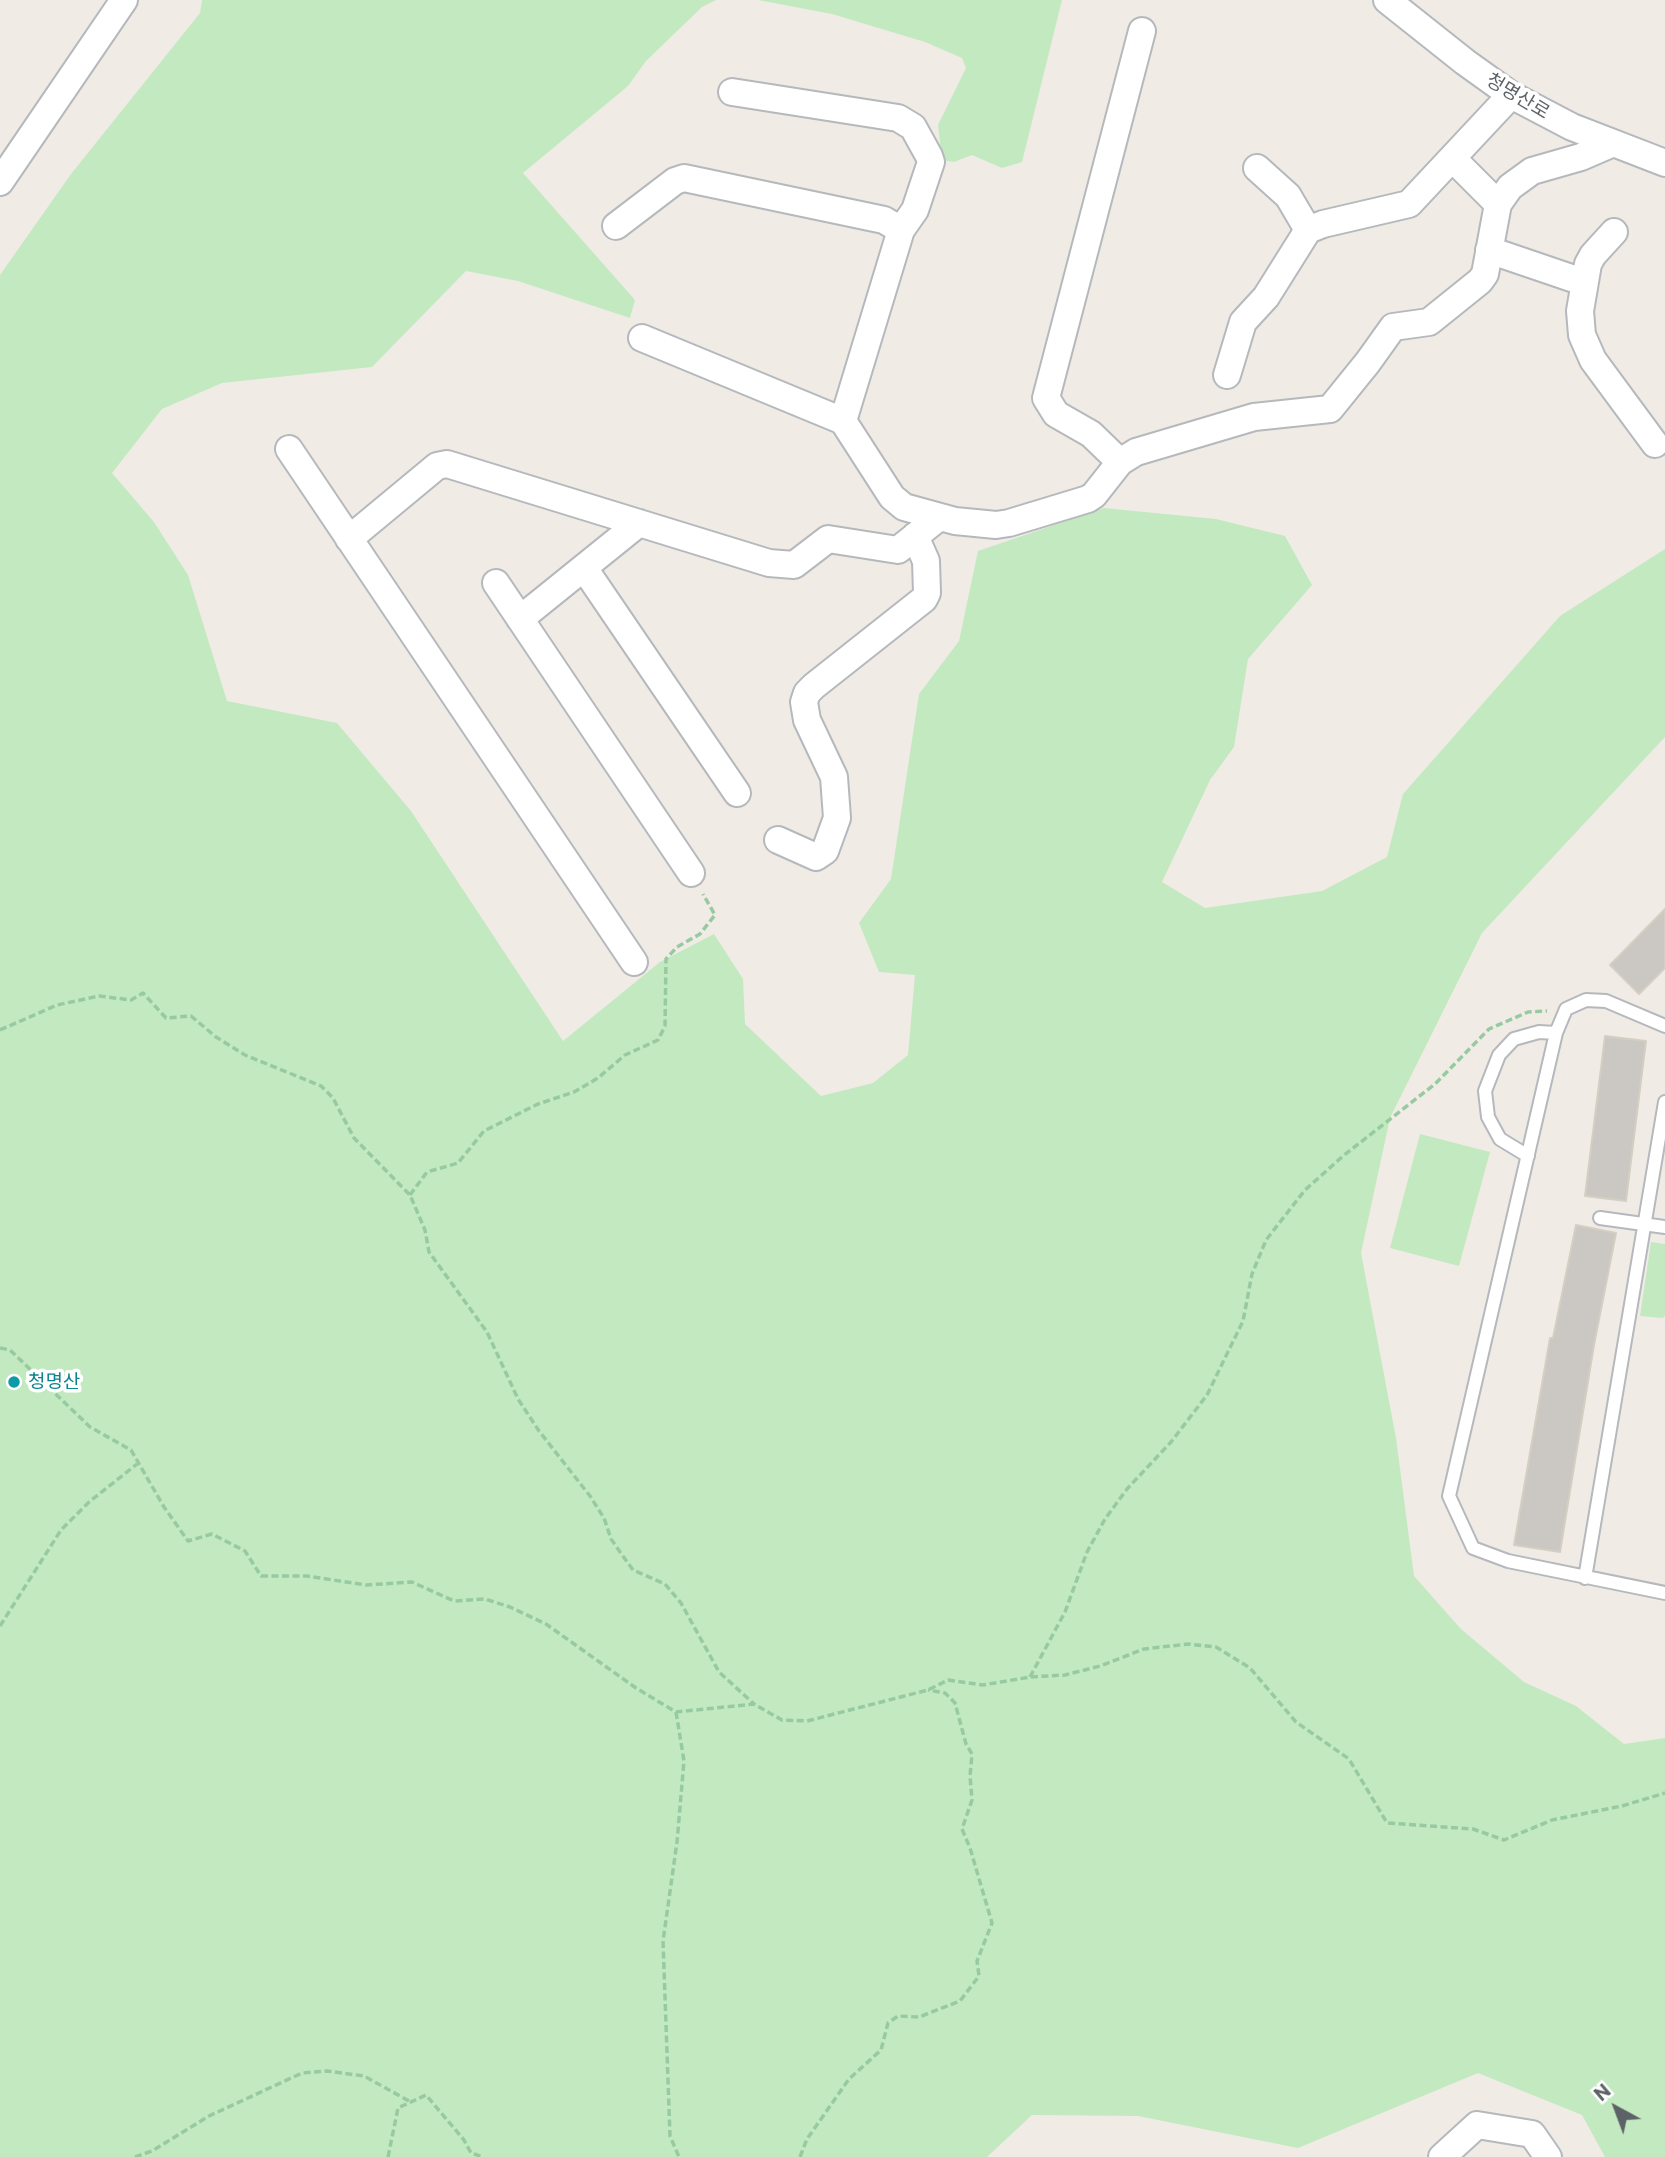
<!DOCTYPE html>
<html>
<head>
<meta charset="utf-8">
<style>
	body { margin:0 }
	#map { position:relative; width:1665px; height:2157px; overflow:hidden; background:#f0ece5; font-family:Commissioner,sans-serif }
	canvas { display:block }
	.north { position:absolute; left:1581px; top:2073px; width:70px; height:70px; -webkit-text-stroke:5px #fff; paint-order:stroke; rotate:319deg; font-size:19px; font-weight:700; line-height:28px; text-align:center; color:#5c6266 }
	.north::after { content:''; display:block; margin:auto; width:24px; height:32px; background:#5c6266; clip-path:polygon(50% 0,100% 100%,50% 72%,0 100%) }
</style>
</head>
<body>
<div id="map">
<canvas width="1665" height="2157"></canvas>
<div class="north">N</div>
</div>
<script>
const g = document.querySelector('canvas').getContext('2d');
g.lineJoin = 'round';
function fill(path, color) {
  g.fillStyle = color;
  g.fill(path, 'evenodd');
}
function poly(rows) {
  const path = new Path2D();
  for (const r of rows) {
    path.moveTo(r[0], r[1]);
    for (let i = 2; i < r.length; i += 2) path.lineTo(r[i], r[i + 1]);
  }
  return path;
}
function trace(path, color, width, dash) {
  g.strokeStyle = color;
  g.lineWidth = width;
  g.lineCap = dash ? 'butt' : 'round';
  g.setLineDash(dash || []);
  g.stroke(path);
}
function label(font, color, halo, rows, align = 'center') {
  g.font = font + ' Commissioner,"Noto Sans KR",sans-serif';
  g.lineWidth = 7;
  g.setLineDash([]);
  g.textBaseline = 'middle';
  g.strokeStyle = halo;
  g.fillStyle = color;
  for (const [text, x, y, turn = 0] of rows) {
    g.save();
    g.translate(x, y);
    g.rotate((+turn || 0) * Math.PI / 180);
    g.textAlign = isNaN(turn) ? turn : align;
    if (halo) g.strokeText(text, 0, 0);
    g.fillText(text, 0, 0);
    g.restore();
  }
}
fill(poly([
	[202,0,716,0,702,7,646,61,628,86,523,173,635,300,630,318,518,281,466,271,372,367,222,383,162,409,112,473,154,522,188,575,227,701,337,723,411,811,563,1041,660,962,714,934,743,979,745,1024,821,1096,873,1083,908,1055,915,975,879,972,859,923,891,879,919,694,959,641,978,551,1104,508,1216,519,1285,536,1312,585,1248,659,1234,747,1210,780,1162,882,1205,908,1322,891,1387,857,1403,794,1560,616,1665,549,1665,737,1482,933,1390,1118,1361,1253,1396,1438,1414,1576,1461,1629,1524,1682,1576,1706,1624,1744,1665,1738,1665,2157,1605,2157,1582,2115,1478,2073,1298,2148,1138,2116,1032,2115,987,2157,0,2157,0,275,71,174,200,13],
	[758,0,1062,0,1022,162,1002,168,972,155,954,162,942,160,938,125,966,68,962,58,925,42,832,14],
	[1420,1134,1490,1152,1459,1266,1390,1248],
	[1651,1242,1665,1244,1665,1316,1663,1318,1640,1316]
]), '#c3e9c0');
const building = poly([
	[1665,909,1665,968,1639,994,1610,965,1665,909],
	[1605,1036,1646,1041,1626,1201,1585,1196,1605,1036],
	[1576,1225,1616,1233,1594,1345,1560,1552,1514,1545,1550,1338,1553,1338,1576,1225]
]);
fill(building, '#cbc7c2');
trace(building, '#d5cec3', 2);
const service = poly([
	[1665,1026,1606,1001,1586,1000,1566,1009,1556,1033,1449,1496,1473,1548,1508,1561,1665,1593],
	[1528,1156,1500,1139,1488,1117,1485,1091,1499,1055,1514,1039,1539,1032,1556,1033],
	[1600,1218,1665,1227],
	[1585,1578,1665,1102]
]);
const minor = poly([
	[1387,0,1465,62,1511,95,1572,127,1665,163],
	[732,92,898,118,913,127,929,156,931,162,915,210,901,230,843,421],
	[1452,158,1498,204],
	[1257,168,1288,196,1308,230],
	[0,182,124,0],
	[616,226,675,181,684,178,884,220,901,230],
	[1614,232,1593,255,1588,264,1580,311,1582,335,1593,360,1655,444],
	[1489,250,1583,282],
	[642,338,843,421,892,497,904,507,955,521,996,525,1009,523,1088,499,1094,495,1120,462,1136,452,1254,417,1330,409,1368,362,1393,327,1429,322,1480,281,1485,274,1498,204,1510,187,1532,171,1581,157,1611,144],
	[1227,375,1243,322,1266,297,1308,230,1323,224,1409,204,1511,95],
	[289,449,634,962],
	[1120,462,1091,434,1056,414,1046,398,1142,31],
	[349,539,437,466,447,464,769,563,794,565,828,539,898,550,938,518],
	[584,568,737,793],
	[496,583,691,873],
	[520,619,639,523],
	[778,840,816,857,825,851,837,818,834,777,807,720,804,702,807,693,814,686,924,599,927,593,926,561,915,536],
	[1442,2157,1477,2125,1532,2134,1548,2157]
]);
trace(service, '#b5b8bc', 16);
trace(minor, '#b5b8bc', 30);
trace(poly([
	[0,1030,57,1005,99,996,131,1000,143,993,166,1018,191,1016,216,1037,245,1055,321,1086,333,1098,354,1138,410,1195,425,1230,429,1252,487,1332,518,1399,539,1431,590,1496,604,1518,611,1539,625,1559,633,1570,665,1584,681,1603,719,1672,754,1704],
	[410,1195,427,1172,458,1163,484,1131,538,1104,574,1092,598,1078,625,1055,658,1040,665,1026,666,959,677,947,700,934,715,915,703,894],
	[0,1348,10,1350,90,1427,131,1450,164,1507,188,1541,212,1534,245,1551,261,1576,307,1576,366,1585,412,1582,454,1601,485,1599,510,1607,546,1624,636,1688,676,1712,754,1704,782,1720,807,1721,928,1690,948,1680,983,1685,1030,1677,1065,1675,1100,1666,1144,1649,1188,1644,1216,1647,1250,1668,1296,1722,1349,1759,1387,1823,1473,1829,1504,1840,1552,1820,1622,1806,1665,1793],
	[0,1626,61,1530,89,1502,137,1464],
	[1030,1677,1065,1612,1087,1552,1105,1519,1127,1489,1171,1442,1207,1395,1243,1321,1252,1274,1266,1240,1305,1190,1343,1156,1435,1084,1489,1029,1528,1012,1547,1011],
	[676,1712,684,1761,677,1842,663,1941,670,2136,679,2157],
	[135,2157,152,2151,209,2116,302,2073,327,2071,364,2076,409,2101],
	[388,2157,398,2108,426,2095,464,2140,471,2153,483,2157],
	[800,2157,807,2139,849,2079,881,2050,888,2023,898,2016,919,2017,960,2001,979,1976,977,1961,992,1923,970,1848,962,1829,972,1800,970,1776,972,1754,966,1744,955,1703,945,1693,928,1690]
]), '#98caa2', 3.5, [7, 3.5]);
trace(service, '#fff', 12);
trace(minor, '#fff', 26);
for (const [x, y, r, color] of [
	[14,1382,7,"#0f9aa8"]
]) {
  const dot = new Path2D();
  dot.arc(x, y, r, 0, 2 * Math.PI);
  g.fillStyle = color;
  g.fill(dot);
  trace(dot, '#fff', 2.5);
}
label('19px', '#5c6266', '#fff', [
	["청명산로",1518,96,31]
]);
label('19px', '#0d838f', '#fff', [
	["청명산",28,1382]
], 'left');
</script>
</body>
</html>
